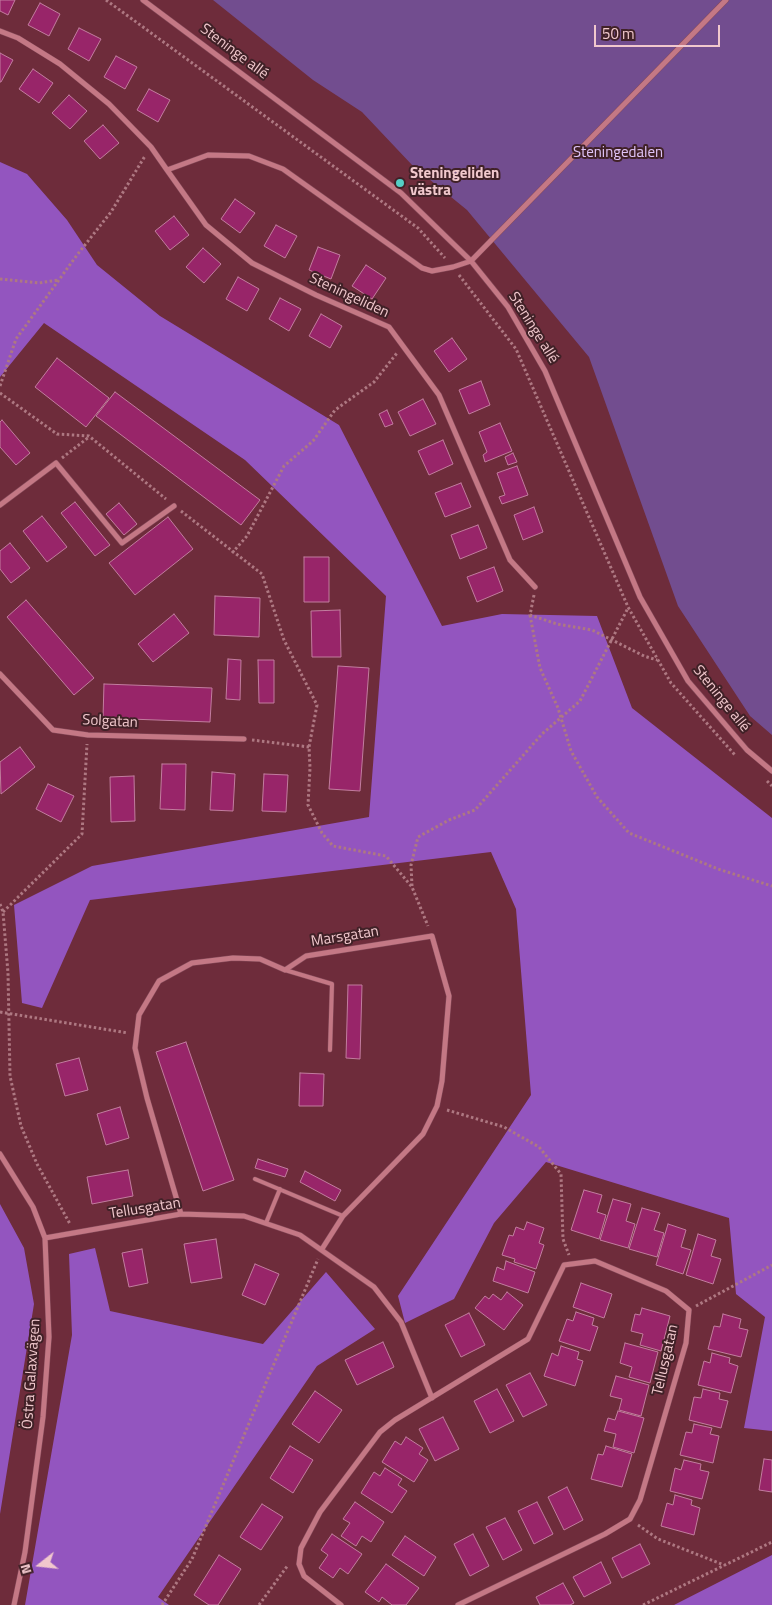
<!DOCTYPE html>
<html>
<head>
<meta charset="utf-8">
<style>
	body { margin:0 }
	#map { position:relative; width:772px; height:1605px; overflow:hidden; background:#6e2c3b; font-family:"Titillium Web",sans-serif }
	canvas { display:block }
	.north { position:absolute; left:15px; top:1540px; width:50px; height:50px; -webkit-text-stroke:4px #402127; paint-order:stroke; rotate:254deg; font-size:14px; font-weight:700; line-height:20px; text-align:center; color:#f1c8cd }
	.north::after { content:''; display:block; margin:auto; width:18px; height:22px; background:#f1c8cd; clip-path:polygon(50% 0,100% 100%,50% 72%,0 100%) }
	.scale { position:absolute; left:594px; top:25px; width:126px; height:22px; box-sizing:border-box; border:2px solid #f1c8cd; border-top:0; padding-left:6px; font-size:15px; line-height:18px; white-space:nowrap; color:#f1c8cd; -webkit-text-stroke:4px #402127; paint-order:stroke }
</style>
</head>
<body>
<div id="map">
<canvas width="772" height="1605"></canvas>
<div class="north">N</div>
<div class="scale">50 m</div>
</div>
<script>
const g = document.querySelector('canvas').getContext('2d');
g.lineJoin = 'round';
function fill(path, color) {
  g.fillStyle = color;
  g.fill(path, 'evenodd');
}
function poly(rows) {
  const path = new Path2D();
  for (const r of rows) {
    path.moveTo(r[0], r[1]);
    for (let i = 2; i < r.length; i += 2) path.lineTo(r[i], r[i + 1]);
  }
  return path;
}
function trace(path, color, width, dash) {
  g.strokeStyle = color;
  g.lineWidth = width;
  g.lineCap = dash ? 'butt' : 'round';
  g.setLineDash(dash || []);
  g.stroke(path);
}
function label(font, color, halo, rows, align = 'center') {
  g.font = font + ' "Titillium Web",sans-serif';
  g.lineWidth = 4;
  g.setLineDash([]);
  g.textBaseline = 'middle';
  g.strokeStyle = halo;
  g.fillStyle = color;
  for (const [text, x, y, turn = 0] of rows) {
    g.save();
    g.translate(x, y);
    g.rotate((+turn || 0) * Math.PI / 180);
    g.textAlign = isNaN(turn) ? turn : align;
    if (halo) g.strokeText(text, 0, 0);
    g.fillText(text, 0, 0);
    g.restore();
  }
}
fill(poly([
	[213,0,772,0,772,735,750,716,678,606,589,357,467,210,413,166,362,112,313,80]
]), '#724d8f');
fill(poly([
	[0,162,27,174,67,220,97,265,160,316,339,425,442,626,502,614,597,616,632,708,772,818,772,1431,744,1428,765,1317,736,1294,729,1218,546,1162,494,1223,454,1299,405,1323,398,1296,531,1095,516,909,491,852,90,900,42,1008,22,1003,14,905,92,866,369,817,386,596,245,460,44,323,0,377],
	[0,1204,24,1248,34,1304,0,1514],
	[95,1248,110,1311,263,1344,326,1272,375,1329,317,1366,158,1597,169,1605,25,1605,72,1335,69,1254],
	[772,1555,772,1605,674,1605]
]), '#9355bf');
const building = poly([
	[0,0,15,0,8,15,0,11,0,0],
	[40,3,60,14,49,36,28,25,40,3],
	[79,28,101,39,89,61,68,49,79,28],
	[0,53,13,60,1,82,0,82,0,53],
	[116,56,137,67,125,89,104,77,116,56],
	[33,69,53,83,39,103,19,89,33,69],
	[149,89,170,100,158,122,137,110,149,89],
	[69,95,87,111,70,129,52,113,69,95],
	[103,125,119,143,100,159,84,141,103,125],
	[235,199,255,213,240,233,221,219,235,199],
	[174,216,189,235,170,250,155,231,174,216],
	[276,225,297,236,285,258,264,246,276,225],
	[318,247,340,255,331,279,309,270,318,247],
	[203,248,221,264,204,283,186,267,203,248],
	[366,265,386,278,372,299,352,286,366,265],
	[238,277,259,289,247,311,226,299,238,277],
	[280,298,301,309,289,331,269,319,280,298],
	[321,314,342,326,330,348,309,336,321,314],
	[452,338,467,359,449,372,434,351,452,338],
	[57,358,109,398,86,427,35,387,57,358],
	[481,381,490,405,469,414,459,390,481,381],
	[115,392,260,500,241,525,96,416,115,392],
	[423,399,436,424,410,436,398,412,423,399],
	[387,410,393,424,385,427,379,414,387,410],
	[2,420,30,453,16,465,0,447,0,422,2,420],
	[500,423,512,451,485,462,483,455,487,452,479,432,500,423],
	[443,440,453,464,429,475,418,451,443,440],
	[513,453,517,462,508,465,505,457,513,453],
	[517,466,528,495,502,504,499,497,505,495,497,473,517,466],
	[461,483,471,507,445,517,435,493,461,483],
	[75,502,110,545,95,556,61,513,75,502],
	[119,503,137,524,124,535,106,514,119,503],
	[534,507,543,532,523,540,514,515,534,507],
	[42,516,67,547,47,562,23,531,42,516],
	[168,517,193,549,135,595,109,563,168,517],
	[478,525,487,548,460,559,451,535,478,525],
	[10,543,30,568,11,583,0,569,0,551,10,543],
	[304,557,329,557,329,602,304,602,304,557],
	[494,567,503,591,477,602,467,577,494,567],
	[215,596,260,598,259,637,214,635,215,596],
	[26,600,94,678,74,695,7,617,26,600],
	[340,610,341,657,312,657,311,611,340,610],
	[174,614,189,633,153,662,138,644,174,614],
	[228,659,241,660,240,700,226,699,228,659],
	[258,660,274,660,274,703,259,703,258,660],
	[338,666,369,668,360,791,329,789,338,666],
	[104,684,212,688,210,722,103,718,104,684],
	[20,747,35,767,1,794,0,762,20,747],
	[162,764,186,764,185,810,160,809,162,764],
	[212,772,235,774,233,811,210,810,212,772],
	[264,774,288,775,286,812,262,811,264,774],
	[134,776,135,821,111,822,110,777,134,776],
	[48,784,74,796,61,822,36,809,48,784],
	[348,985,362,985,360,1059,346,1058,348,985],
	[186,1042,234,1180,203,1191,156,1052,186,1042],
	[79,1058,88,1090,65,1096,56,1064,79,1058],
	[300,1073,324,1074,323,1106,299,1106,300,1073],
	[120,1107,129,1138,106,1145,97,1114,120,1107],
	[258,1159,288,1169,285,1177,255,1168,258,1159],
	[128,1170,133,1196,92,1204,87,1177,128,1170],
	[305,1171,341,1190,335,1201,300,1182,305,1171],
	[584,1190,602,1195,597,1212,606,1215,599,1239,571,1230,584,1190],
	[613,1199,631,1204,626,1221,635,1224,628,1248,600,1240,613,1199],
	[642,1208,660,1213,654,1230,664,1233,657,1257,629,1249,642,1208],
	[527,1222,544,1228,539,1243,544,1245,536,1269,514,1262,515,1259,502,1255,509,1235,513,1236,516,1227,524,1230,527,1222],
	[668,1224,686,1230,681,1247,691,1250,683,1274,656,1265,668,1224],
	[698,1234,716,1240,711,1256,721,1259,713,1284,686,1275,698,1234],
	[216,1239,222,1278,191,1283,184,1244,216,1239],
	[142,1249,148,1283,129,1287,122,1253,142,1249],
	[506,1261,535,1272,528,1293,493,1281,497,1267,504,1270,506,1261],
	[255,1264,279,1274,265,1305,242,1295,255,1264],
	[581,1283,612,1294,604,1318,573,1307,581,1283],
	[507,1292,523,1305,504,1330,475,1308,485,1296,489,1299,493,1294,501,1300,507,1292],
	[642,1308,670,1316,661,1351,640,1345,643,1334,631,1331,635,1314,640,1315,642,1308],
	[576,1312,594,1318,592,1325,598,1327,590,1351,559,1341,567,1319,573,1321,576,1312],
	[469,1313,485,1345,461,1357,445,1325,469,1313],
	[723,1314,741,1319,739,1328,748,1330,741,1357,708,1349,714,1326,720,1327,723,1314],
	[383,1342,394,1367,357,1385,345,1360,383,1342],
	[625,1343,658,1352,650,1383,629,1377,632,1367,620,1363,625,1343],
	[561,1346,579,1352,577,1359,583,1361,575,1386,544,1376,552,1353,558,1356,561,1346],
	[712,1353,730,1358,729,1363,738,1366,731,1393,698,1385,704,1361,710,1363,712,1353],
	[530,1373,547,1405,523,1417,506,1385,530,1373],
	[616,1376,649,1385,641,1416,619,1410,622,1399,610,1396,616,1376],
	[497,1389,514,1421,490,1433,474,1401,497,1389],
	[703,1389,720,1393,719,1399,728,1401,721,1428,689,1420,694,1397,701,1398,703,1389],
	[315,1391,342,1410,319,1443,292,1424,315,1391],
	[618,1411,644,1418,634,1453,613,1447,616,1434,604,1431,608,1418,615,1420,618,1411],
	[443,1417,459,1449,435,1461,419,1429,443,1417],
	[694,1424,712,1428,710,1434,719,1436,713,1463,680,1455,686,1432,692,1433,694,1424],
	[406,1437,423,1448,419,1454,428,1460,414,1482,382,1462,395,1441,401,1445,406,1437],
	[290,1446,313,1460,293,1493,270,1478,290,1446],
	[606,1446,632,1454,622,1487,591,1479,598,1454,603,1455,606,1446],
	[764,1459,772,1460,772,1492,759,1490,764,1459],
	[684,1460,701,1464,700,1470,709,1472,702,1499,670,1491,675,1468,681,1470,684,1460],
	[385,1468,402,1479,398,1485,407,1491,392,1513,361,1493,374,1472,380,1476,385,1468],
	[567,1487,583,1520,564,1530,548,1497,567,1487],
	[675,1495,692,1500,691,1505,700,1508,694,1535,661,1526,667,1503,673,1505,675,1495],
	[355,1502,384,1522,371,1542,362,1536,356,1546,341,1536,350,1523,343,1519,355,1502],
	[537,1502,553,1534,534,1544,518,1511,537,1502],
	[262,1504,283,1517,261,1550,240,1537,262,1504],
	[505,1518,522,1550,503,1560,486,1527,505,1518],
	[332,1534,362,1554,348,1574,340,1568,333,1578,319,1568,328,1555,321,1550,332,1534],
	[473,1534,489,1566,470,1576,454,1544,473,1534],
	[405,1536,436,1557,424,1576,392,1555,405,1536],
	[640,1544,650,1564,622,1578,612,1558,640,1544],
	[219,1555,241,1569,218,1605,209,1605,194,1595,219,1555],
	[601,1562,611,1583,584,1597,573,1577,601,1562],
	[386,1564,419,1588,406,1605,392,1605,382,1597,379,1602,365,1592,386,1564],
	[563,1583,574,1603,570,1605,540,1605,536,1597,563,1583]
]);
fill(building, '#982569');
trace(building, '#c27d9f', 1);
const lane = poly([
	[285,970,332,984,330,1050],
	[255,1179,343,1216],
	[266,1223,280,1189]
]);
const street = poly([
	[143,0,401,193,471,261,508,307,545,371,640,597,688,681,747,750,772,771],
	[0,31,18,38,60,64,109,104,151,147,167,170],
	[0,505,56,463,122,543,174,506],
	[535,587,510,560,439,395,389,327,316,295,252,263,206,225,167,170,208,155,249,156,283,169,422,268,432,271,453,267,471,261,726,0],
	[0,674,53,730,88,735,244,739],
	[0,1154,33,1207,45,1238,49,1337,43,1417,25,1552,14,1605],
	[181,1214,147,1098,135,1048,139,1015,159,981,192,963,233,958,260,959,285,970,306,956,432,936,449,996,442,1081,437,1106,423,1134,343,1216,322,1249],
	[45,1238,181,1214,244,1216,300,1235,374,1287,401,1322,432,1398],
	[341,1605,304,1576,299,1564,301,1548,320,1512,380,1432,395,1420,528,1339,564,1265,595,1261,666,1291,689,1310,686,1343,640,1500,630,1519,605,1534,458,1605]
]);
trace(lane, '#844a59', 5);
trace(street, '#844a59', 6);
trace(poly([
	[106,0,418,228,445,258],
	[459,275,516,349,628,607,658,660,671,683,735,755],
	[0,279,39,283,58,280],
	[0,386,16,339,77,255,111,212,145,156],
	[0,393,57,434,89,436,166,499],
	[62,458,89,437],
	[181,511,262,574,284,640,317,705,309,747,310,768,308,805,322,833,333,846,386,856,412,887,428,926],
	[232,553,247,536,284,466,313,441,335,410,374,382,397,353],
	[534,595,530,615,557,624,592,630,644,656,657,660],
	[530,615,540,668,558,708,571,751,597,797,629,833,718,869,772,886],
	[252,740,309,747],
	[767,781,772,786],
	[412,886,411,865,418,837,449,820,475,810,542,734,580,701,628,608],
	[0,904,3,912,8,973,10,1076,21,1126,37,1164,70,1224],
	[3,912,82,834,87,744],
	[0,1012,128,1033],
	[447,1110,504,1127,539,1147,561,1174,563,1239,569,1255],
	[696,1306,772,1265],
	[638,1525,658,1539,724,1565],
	[162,1605,192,1559,318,1259],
	[259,1605,288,1565],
	[643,1605,772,1542]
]), '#ae7882', 3, [2.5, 2.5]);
trace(lane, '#c47885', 4);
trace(street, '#c47885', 5);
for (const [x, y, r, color] of [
	[400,183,5,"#55cec5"]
]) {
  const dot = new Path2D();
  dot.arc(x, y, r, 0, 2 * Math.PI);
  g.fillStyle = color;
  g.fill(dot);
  trace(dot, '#402127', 2);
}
label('15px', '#f1c8cd', '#402127', [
	["Steninge allé",234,52,37],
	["Steningeliden",349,296,25],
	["Steninge allé",533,328,58],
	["Steninge allé",721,699,51],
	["Solgatan",110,722,3],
	["Marsgatan",345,937,-9],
	["Tellusgatan",145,1209,-9],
	["Tellusgatan",666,1360,-77],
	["Östra Galaxvägen",32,1374,-86]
]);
label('15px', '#e0c4f8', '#402127', [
	["Steningedalen",618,153]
]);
label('bold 15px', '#f1c8cd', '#402127', [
	["Steningeliden",410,174],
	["västra",410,191]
], 'left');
</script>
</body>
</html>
